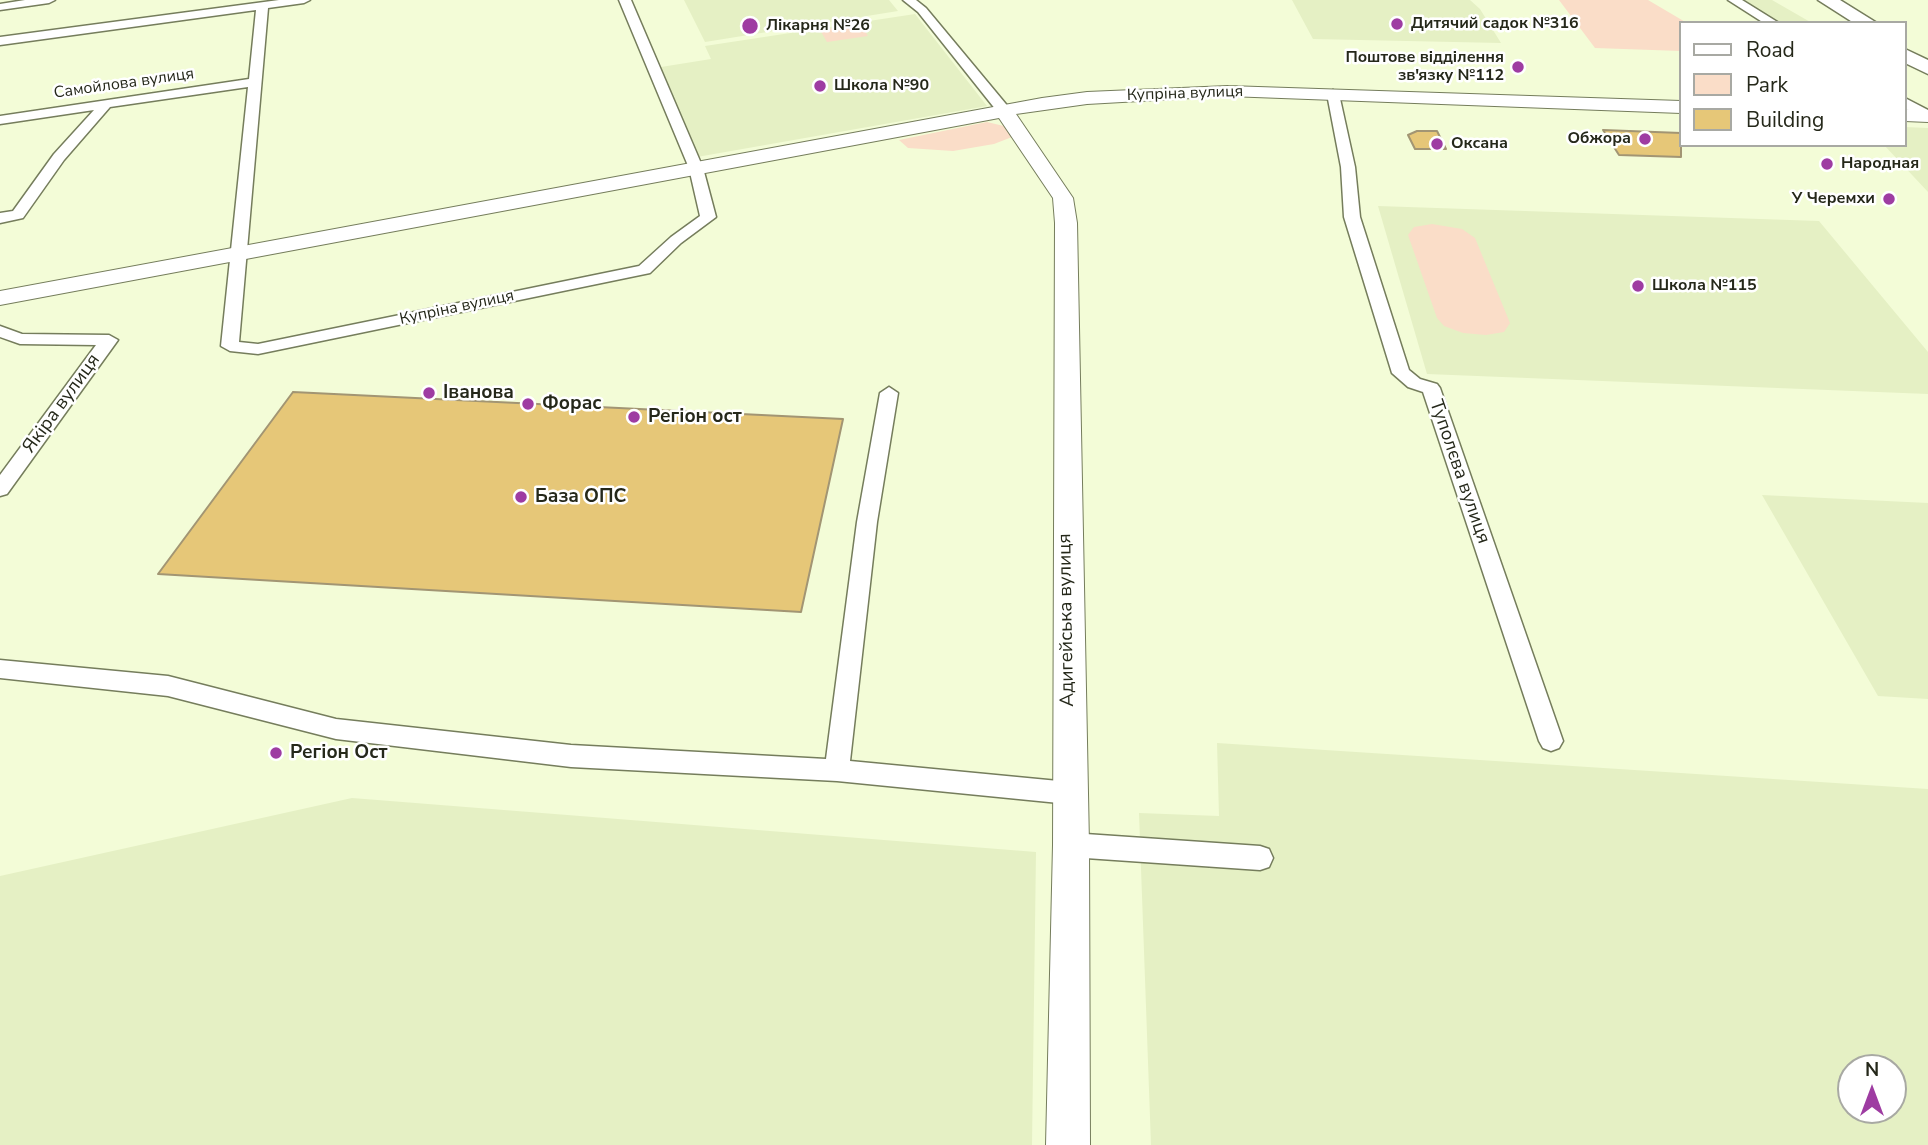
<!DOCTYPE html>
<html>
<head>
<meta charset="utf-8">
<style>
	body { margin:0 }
	#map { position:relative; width:1928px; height:1145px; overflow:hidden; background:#f3fcd7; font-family:"Nunito Sans",sans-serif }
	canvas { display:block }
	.legend { position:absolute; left:1679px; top:21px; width:228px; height:126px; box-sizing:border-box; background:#fff; border:2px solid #a8a9a3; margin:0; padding:9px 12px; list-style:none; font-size:21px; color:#25281a }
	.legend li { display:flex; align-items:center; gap:14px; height:35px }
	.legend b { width:35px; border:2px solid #a8a9a3 }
	.north { position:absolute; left:1837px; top:1054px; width:70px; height:70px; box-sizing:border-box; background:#fff; border:2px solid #a8a9a3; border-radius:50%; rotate:0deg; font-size:19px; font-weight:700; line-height:28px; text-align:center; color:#25281a }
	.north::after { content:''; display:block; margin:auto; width:24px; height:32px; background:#9e3ca2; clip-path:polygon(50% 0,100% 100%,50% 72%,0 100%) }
</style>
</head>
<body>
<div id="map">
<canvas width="1928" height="1145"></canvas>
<ul class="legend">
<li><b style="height:9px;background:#fff"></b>Road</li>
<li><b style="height:19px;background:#faddc8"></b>Park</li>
<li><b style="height:19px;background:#e6c778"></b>Building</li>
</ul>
<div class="north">N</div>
</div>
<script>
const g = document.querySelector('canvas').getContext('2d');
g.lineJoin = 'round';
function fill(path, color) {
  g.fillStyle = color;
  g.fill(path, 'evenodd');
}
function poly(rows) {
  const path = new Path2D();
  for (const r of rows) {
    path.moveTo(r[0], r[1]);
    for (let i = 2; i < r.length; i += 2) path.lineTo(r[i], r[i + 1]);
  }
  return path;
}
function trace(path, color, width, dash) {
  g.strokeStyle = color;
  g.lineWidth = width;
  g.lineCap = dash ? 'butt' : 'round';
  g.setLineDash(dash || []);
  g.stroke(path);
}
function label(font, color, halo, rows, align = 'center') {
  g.font = font + ' "Nunito Sans",sans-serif';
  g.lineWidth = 5;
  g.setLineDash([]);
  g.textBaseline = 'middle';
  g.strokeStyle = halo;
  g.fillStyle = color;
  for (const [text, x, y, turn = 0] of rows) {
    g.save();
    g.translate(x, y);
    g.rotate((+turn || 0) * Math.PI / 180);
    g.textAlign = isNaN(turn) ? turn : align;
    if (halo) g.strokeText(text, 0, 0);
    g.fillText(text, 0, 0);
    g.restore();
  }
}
fill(poly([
	[684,0,889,0,898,11,705,42],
	[1292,0,1470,0,1480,9,1501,43,1313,39],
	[1739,0,1772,0,1812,23,1778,23],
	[915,14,987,106,697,157,661,67,711,59,705,46],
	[1905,127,1928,128,1928,192,1884,145,1905,145],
	[1378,206,1819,221,1928,352,1928,394,1427,374],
	[1762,495,1928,503,1928,699,1878,696],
	[1217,743,1928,789,1928,1145,1151,1145,1139,813,1219,816],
	[1851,1068,1893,1068,1893,1110,1851,1110],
	[352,798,1036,852,1032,1145,0,1145,0,876]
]), '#e5f0c4');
fill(poly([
	[1559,0,1648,0,1687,23,1681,23,1681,51,1595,48],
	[861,24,868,36,827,42,820,30],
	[987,122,1008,127,1012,137,994,144,953,151,908,148,899,140],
	[1432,224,1462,229,1475,238,1510,323,1504,332,1486,335,1463,333,1444,326,1437,318,1408,235,1414,227]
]), '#faddc8');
const building = poly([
	[1603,130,1681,133,1681,157,1619,155,1603,130],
	[1417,131,1437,131,1446,149,1415,149,1408,135,1417,131],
	[293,392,843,419,801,612,158,574,293,392]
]);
fill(building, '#e6c778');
trace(building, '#a29573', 2);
const street = poly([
	[25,0,55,0,49,3,0,10,0,4,25,0],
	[279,0,310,0,304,3,268,8,239,342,258,344,639,266,671,237,700,216,689,168,619,0,631,0,703,168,716,217,681,243,650,273,258,354,230,351,221,346,248,87,110,107,64,160,23,218,0,223,0,213,13,211,54,154,94,110,0,124,0,116,249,79,256,10,0,45,0,37,279,0],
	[903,0,916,0,926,8,1010,109,1010,115,1000,115,918,12,903,0],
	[1728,0,1742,0,1779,23,1764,23,1728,0],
	[1333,90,1339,94,1355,167,1360,217,1409,370,1420,379,1437,384,1440,388,1563,741,1559,748,1551,751,1543,748,1539,741,1423,392,1408,387,1392,373,1344,217,1341,167,1327,94,1333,90],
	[1905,98,1928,110,1928,120,1905,108,1905,98],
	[0,326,22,334,109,335,118,340,7,494,0,496,0,475,96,345,20,344,0,337,0,326],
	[889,387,898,393,877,522,850,761,1069,782,1078,785,1081,793,1078,801,1069,804,837,781,571,767,336,739,168,696,0,678,0,660,168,676,336,719,571,745,826,759,857,522,880,393,889,387],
	[1071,833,1260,846,1269,849,1273,858,1269,867,1260,870,1071,857,1062,853,1058,845,1062,837,1071,833]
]);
const secondary = poly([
	[1228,86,1681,101,1681,113,1228,96,1087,104,1016,114,1073,198,1077,223,1089,845,1090,1145,1046,1145,1053,845,1055,223,1053,198,999,118,0,305,0,291,1042,98,1087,92,1228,86],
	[1905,109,1928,110,1928,122,1905,121,1905,109]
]);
const primary = poly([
	[1818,0,1840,0,1877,23,1854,23,1818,0],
	[1905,49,1928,60,1928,74,1905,63,1905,49]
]);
trace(street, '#757d5c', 3);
trace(secondary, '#757d5c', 2);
trace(primary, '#757d5c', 3);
fill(street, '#fff');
fill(secondary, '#fff');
fill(primary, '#fff');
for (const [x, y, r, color] of [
	[1397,24,7,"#9e3ca2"],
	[750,26,9,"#9e3ca2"],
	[1518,67,7,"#9e3ca2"],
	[820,86,7,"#9e3ca2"],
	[1645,139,7,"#9e3ca2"],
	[1437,144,7,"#9e3ca2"],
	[1827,164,7,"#9e3ca2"],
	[1889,199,7,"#9e3ca2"],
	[1638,286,7,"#9e3ca2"],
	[429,393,7,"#9e3ca2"],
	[528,404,7,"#9e3ca2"],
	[634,417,7,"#9e3ca2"],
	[521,497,7,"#9e3ca2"],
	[276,753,7,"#9e3ca2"]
]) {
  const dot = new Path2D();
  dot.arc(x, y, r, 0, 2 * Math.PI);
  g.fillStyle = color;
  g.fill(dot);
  trace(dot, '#fff', 2.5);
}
label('bold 16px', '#25281a', '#fff', [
	["Дитячий садок №316",1411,24],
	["Лікарня №26",766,26],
	["Поштове відділення",1504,58,"right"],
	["зв'язку №112",1504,76,"right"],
	["Школа №90",834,86],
	["Обжора",1631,139,"right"],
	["Оксана",1451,144],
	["Народная",1841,164],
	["У Черемхи",1875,199,"right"],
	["Школа №115",1652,286]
], 'left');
label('16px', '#25281a', '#fff', [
	["Самойлова вулиця",124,84,-8],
	["Купріна вулиця",1185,94,-2],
	["Купріна вулиця",457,308,-12]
]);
label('bold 19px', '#25281a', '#fff', [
	["Іванова",443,393],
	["Форас",542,404],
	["Регіон ост",648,417],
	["База ОПС",535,497],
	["Регіон Ост",290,753]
], 'left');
label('19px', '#25281a', '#fff', [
	["Якіра вулиця",62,404,-54],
	["Туполєва вулиця",1459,472,71],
	["Адигейська вулиця",1067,620,-91]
]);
</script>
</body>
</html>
